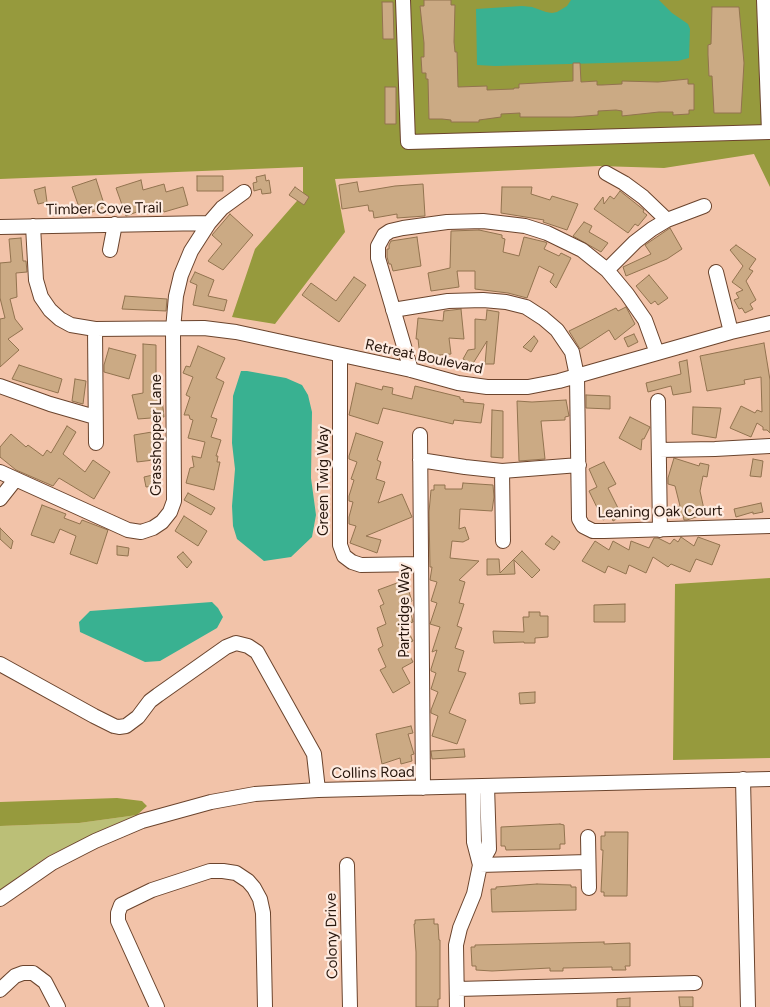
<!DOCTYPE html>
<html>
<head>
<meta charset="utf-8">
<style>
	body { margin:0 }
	canvas { display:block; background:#f2c3a9 }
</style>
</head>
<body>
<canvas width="770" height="1007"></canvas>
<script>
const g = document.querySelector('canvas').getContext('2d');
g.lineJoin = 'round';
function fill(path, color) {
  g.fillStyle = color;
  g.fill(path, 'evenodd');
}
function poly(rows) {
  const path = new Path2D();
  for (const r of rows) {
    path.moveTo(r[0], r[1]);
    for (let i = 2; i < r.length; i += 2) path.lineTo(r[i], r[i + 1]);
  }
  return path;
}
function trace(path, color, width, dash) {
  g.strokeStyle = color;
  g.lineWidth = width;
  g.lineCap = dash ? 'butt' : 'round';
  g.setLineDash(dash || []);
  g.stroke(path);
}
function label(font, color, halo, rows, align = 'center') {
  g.font = font + ' Figtree,sans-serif';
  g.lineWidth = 4.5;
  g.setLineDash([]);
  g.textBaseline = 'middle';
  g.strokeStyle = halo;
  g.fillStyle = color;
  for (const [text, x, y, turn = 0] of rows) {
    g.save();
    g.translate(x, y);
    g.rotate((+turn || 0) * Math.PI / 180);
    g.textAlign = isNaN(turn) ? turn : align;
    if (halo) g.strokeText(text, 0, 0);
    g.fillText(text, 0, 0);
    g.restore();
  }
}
fill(poly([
	[137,815,104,829,48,856,0,890,0,826,79,823]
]), '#bbbf77');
fill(poly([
	[0,0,770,0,770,187,754,154,664,168,599,166,335,179,345,232,275,324,232,317,255,249,303,194,303,167,0,179],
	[770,578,770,758,673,760,675,584],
	[117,798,142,801,147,806,137,815,79,823,0,826,0,802]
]), '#969a3d');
fill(poly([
	[571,0,659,0,672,13,688,24,690,29,689,58,678,61,495,66,477,65,476,9,522,6,532,7,546,12,552,13,557,12,567,6],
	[241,371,247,371,286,378,302,385,308,395,312,412,311,478,316,515,312,537,291,557,264,561,237,539,233,526,232,506,235,469,232,443,233,396],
	[212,602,218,608,223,617,217,628,160,661,145,662,80,632,79,622,90,611]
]), '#39b191');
const building = poly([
	[424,0,451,0,451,5,455,5,454,42,455,52,457,52,458,87,487,86,487,90,514,89,514,88,519,88,519,84,573,81,573,63,580,63,581,82,597,81,597,85,602,85,622,84,622,81,658,82,688,79,688,84,694,84,694,110,689,110,689,114,673,115,673,112,659,112,622,116,622,111,616,110,598,111,598,115,573,117,520,117,520,113,501,114,501,117,479,120,479,122,451,122,451,120,442,119,429,119,428,79,426,79,426,73,422,73,421,57,424,57,424,43,420,6,424,6,424,0],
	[382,2,393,2,394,39,383,39,382,2],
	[712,7,739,7,744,63,741,113,714,113,712,76,709,76,708,55,708,45,711,44,712,7],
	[385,87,396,87,396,124,385,124,385,87],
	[265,175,266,181,269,180,271,193,262,194,261,189,254,191,253,183,257,182,256,177,265,175],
	[197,176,223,176,223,191,197,191,197,176],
	[96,179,105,207,82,216,72,187,96,179],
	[141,180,143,190,164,184,166,192,183,187,188,205,164,212,162,208,143,214,142,210,126,216,116,188,141,180],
	[357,182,359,192,395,186,423,184,425,216,397,218,397,214,374,218,373,211,369,211,368,205,342,209,339,185,357,182],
	[45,187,47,202,38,204,34,190,45,187],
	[295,187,309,197,304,205,289,195,295,187],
	[502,187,532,187,531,194,550,200,552,196,578,204,567,230,543,222,544,220,501,213,502,187],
	[620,191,644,210,643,212,647,215,638,226,635,224,628,233,594,209,603,197,604,204,610,196,614,199,620,191],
	[230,214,253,235,223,270,208,261,222,244,212,235,230,214],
	[584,222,592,226,589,232,608,243,601,252,573,236,584,222],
	[670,228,682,249,667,259,626,276,623,267,651,254,645,245,670,228],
	[479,230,502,235,502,238,505,239,503,252,519,256,524,237,545,242,547,243,544,249,559,256,561,253,571,258,556,288,550,282,554,274,539,266,527,298,508,293,475,289,475,271,457,271,459,287,431,291,428,273,450,268,451,231,479,230],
	[417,237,421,266,393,271,391,264,389,264,387,257,387,249,389,249,389,245,391,241,417,237],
	[21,238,23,261,26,261,27,272,16,273,17,297,10,299,15,319,23,329,8,339,19,350,0,367,0,319,5,318,0,298,0,263,11,262,9,239,21,238],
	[736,245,756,259,749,269,753,271,746,281,756,300,750,304,753,309,745,313,742,308,739,309,734,300,739,298,736,293,743,290,732,282,743,266,730,250,736,245],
	[195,272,214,280,208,296,227,300,224,311,193,305,197,285,190,282,195,272],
	[649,275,668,298,658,305,655,301,651,304,636,286,649,275],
	[354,277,366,285,339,322,302,295,311,283,336,301,354,277],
	[125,296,167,299,166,311,122,309,125,296],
	[626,307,635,324,615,340,609,330,580,349,569,331,616,308,618,311,626,307],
	[461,309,464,339,449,338,451,354,420,357,418,339,416,339,418,318,443,321,444,311,461,309],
	[487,310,499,312,494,364,485,364,487,341,472,365,463,359,468,350,475,349,475,319,486,320,487,310],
	[634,334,638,342,628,347,624,338,634,334],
	[534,336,538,341,531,352,523,347,534,336],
	[764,343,770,380,770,433,767,430,763,430,763,427,757,423,751,437,730,428,741,406,755,413,757,410,762,412,761,377,744,380,745,384,707,391,700,356,764,343],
	[143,344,156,345,156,390,161,389,164,417,138,419,132,395,143,393,143,344],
	[198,346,225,358,216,378,224,382,211,417,217,419,211,437,221,440,216,456,218,456,217,462,220,462,214,490,186,483,190,468,194,467,192,456,201,458,205,442,188,438,193,420,190,419,189,415,184,415,190,397,186,395,193,377,183,373,186,366,190,367,198,346],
	[109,348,136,355,129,379,104,372,104,365,109,348],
	[687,360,691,392,673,395,671,386,648,392,646,383,681,374,679,362,687,360],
	[19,365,62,379,58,393,12,379,19,365],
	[75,379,86,381,83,404,72,401,75,379],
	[356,383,382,390,383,386,393,388,392,394,412,399,415,386,460,397,460,399,464,400,463,402,484,404,481,423,454,420,453,424,383,408,378,424,349,415,356,383],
	[586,395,610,396,610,409,586,408,586,395],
	[566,400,569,416,565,417,565,420,541,421,545,459,519,461,517,401,532,402,566,400],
	[693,407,721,408,716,438,692,434,693,407],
	[492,410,503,411,503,458,491,457,492,410],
	[630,417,650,427,644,439,642,439,641,450,619,438,630,417],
	[67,426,76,432,63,454,85,472,93,460,110,472,94,499,59,478,53,486,16,470,0,457,0,447,11,434,26,447,28,445,43,456,47,450,51,453,67,426],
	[158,431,162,459,137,462,134,435,158,431],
	[356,433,383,442,377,460,381,462,376,479,385,482,378,503,402,494,412,517,366,536,381,540,377,553,350,543,356,526,349,524,349,517,353,502,349,501,349,496,354,480,351,479,357,462,349,459,349,456,356,433],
	[674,458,699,466,700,463,709,465,707,477,703,476,700,491,705,514,687,520,684,520,683,515,678,516,676,508,680,506,675,486,668,484,668,478,674,458],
	[753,459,763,461,761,477,750,476,753,459],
	[604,462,616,484,608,488,622,516,613,521,611,516,603,520,589,491,597,487,589,469,604,462],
	[157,474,159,485,146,487,144,477,157,474],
	[463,483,493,485,494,497,492,511,460,509,459,529,465,527,469,539,463,542,452,541,450,558,479,561,459,580,465,582,459,603,464,604,457,626,462,628,455,648,464,651,458,671,466,673,449,713,466,720,457,744,432,736,438,716,431,713,431,710,438,692,431,689,436,673,431,671,431,669,437,650,432,652,440,627,430,624,437,603,431,601,437,582,430,580,432,567,430,567,429,512,431,490,434,490,434,485,445,485,445,489,462,489,463,483],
	[188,493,215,508,211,515,184,500,188,493],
	[761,503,763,512,753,514,753,512,736,517,734,509,761,503],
	[42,505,66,514,64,518,80,524,82,520,108,530,97,564,70,554,76,536,60,529,54,543,31,535,42,505],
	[184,516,207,531,198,546,175,531,184,516],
	[0,528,13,541,11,549,0,539,0,528],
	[552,536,560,542,554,550,545,544,552,536],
	[681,537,694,546,698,537,720,545,712,565,696,559,690,572,671,564,668,567,653,557,646,573,629,565,626,574,608,566,605,573,582,561,595,541,609,550,613,541,629,550,631,541,649,548,654,538,658,538,670,544,674,539,678,542,681,537],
	[117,546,129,548,128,556,117,555,117,546],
	[522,551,540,570,532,578,514,560,515,574,487,575,487,559,499,559,500,573,522,551],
	[183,552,192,562,187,568,177,557,183,552],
	[405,580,412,601,408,603,413,622,405,625,413,641,404,645,413,662,402,668,410,683,393,693,380,670,386,667,378,649,383,646,377,628,386,624,380,606,384,604,378,590,405,580],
	[625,604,625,622,594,622,594,605,625,604],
	[529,612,540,612,540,616,548,616,548,637,535,638,535,643,524,643,524,642,494,643,493,631,524,632,523,617,529,617,529,612],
	[535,692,535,703,520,704,519,693,535,692],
	[411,726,413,733,408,734,414,754,411,755,412,761,401,764,400,758,382,764,376,734,411,726],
	[464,749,465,757,432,759,431,751,464,749],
	[560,824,564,825,565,844,560,844,560,849,506,850,505,846,501,846,501,827,560,824],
	[605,832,628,832,627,896,604,896,604,892,601,892,603,850,601,850,601,836,605,836,605,832],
	[537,884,571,885,571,887,576,887,576,910,492,912,491,889,496,889,496,887,537,884],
	[434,919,434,924,438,924,439,940,440,940,440,999,438,999,438,1007,416,1007,416,952,414,924,415,924,415,920,434,919],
	[604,942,604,944,630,943,630,966,625,966,626,970,612,970,612,967,563,968,563,971,550,971,550,968,492,971,476,970,476,966,472,966,471,947,475,947,475,945,604,942],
	[679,997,693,997,693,1007,680,1007,679,997],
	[630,998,630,1007,617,1007,617,999,630,998]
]);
fill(building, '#cbaa84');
trace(building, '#92734f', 1);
const minor = poly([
	[403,0,408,142,769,132,764,0],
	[606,173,624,183,643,197,667,220],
	[33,226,36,280,41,297,50,310,60,319,71,325,95,329,204,328,236,332,411,370,458,383,487,387,528,387,559,381,731,332,770,323],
	[0,227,209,223],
	[110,250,115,224],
	[607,270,635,242,652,229,667,220,704,206],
	[716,272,731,332],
	[393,310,448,301,483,300,506,302,526,307,543,318,557,330,572,352,577,376,579,519,583,526,593,531,604,531,770,526],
	[95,329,96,443],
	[340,355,340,545,344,556,352,562,361,565,421,564],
	[411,370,378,258,378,246,384,235,390,231,403,228,447,222,483,221,525,226,547,233,582,250,607,270,627,294,645,320,657,353],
	[0,386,50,404,95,417],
	[658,401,660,530],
	[420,435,423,788],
	[659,450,715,449,770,446],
	[420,460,465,467,502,471,579,465],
	[502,471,503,541],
	[0,472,128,530,141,532,153,528,162,522,170,512,174,501,173,329,176,296,181,275,191,251,209,223,222,208,244,192],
	[0,499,15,480],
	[0,664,94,716,114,726,119,727,126,726,138,717,150,701,158,695,226,647,236,643,248,646,257,652,314,754,318,790],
	[743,779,748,1007],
	[473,787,474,842,480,865],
	[588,837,589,888],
	[347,865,350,1007],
	[480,865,588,862],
	[0,899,52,863,95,841,142,821,211,802,255,794,318,790,770,779],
	[457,989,695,983],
	[0,990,15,976,23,973,33,973,45,982,58,1007],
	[157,1007,118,921,118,913,121,905,152,890,210,871,223,871,236,873,248,881,254,888,260,899,263,913,265,1007],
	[457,1007,456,945,460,928,474,894,480,865,489,849,487,786]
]);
trace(minor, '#6b442d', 16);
trace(minor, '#fff', 14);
label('15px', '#28170d', '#feebe0', [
	["Timber Cove Trail",104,209,-1],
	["Retreat Boulevard",424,357,12],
	["Grasshopper Lane",157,435,-90],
	["Green Twig Way",324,481,-90],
	["Leaning Oak Court",660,512,-1],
	["Partridge Way",405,611,-90],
	["Collins Road",373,773,-1],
	["Colony Drive",332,936,-91]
]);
</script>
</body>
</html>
